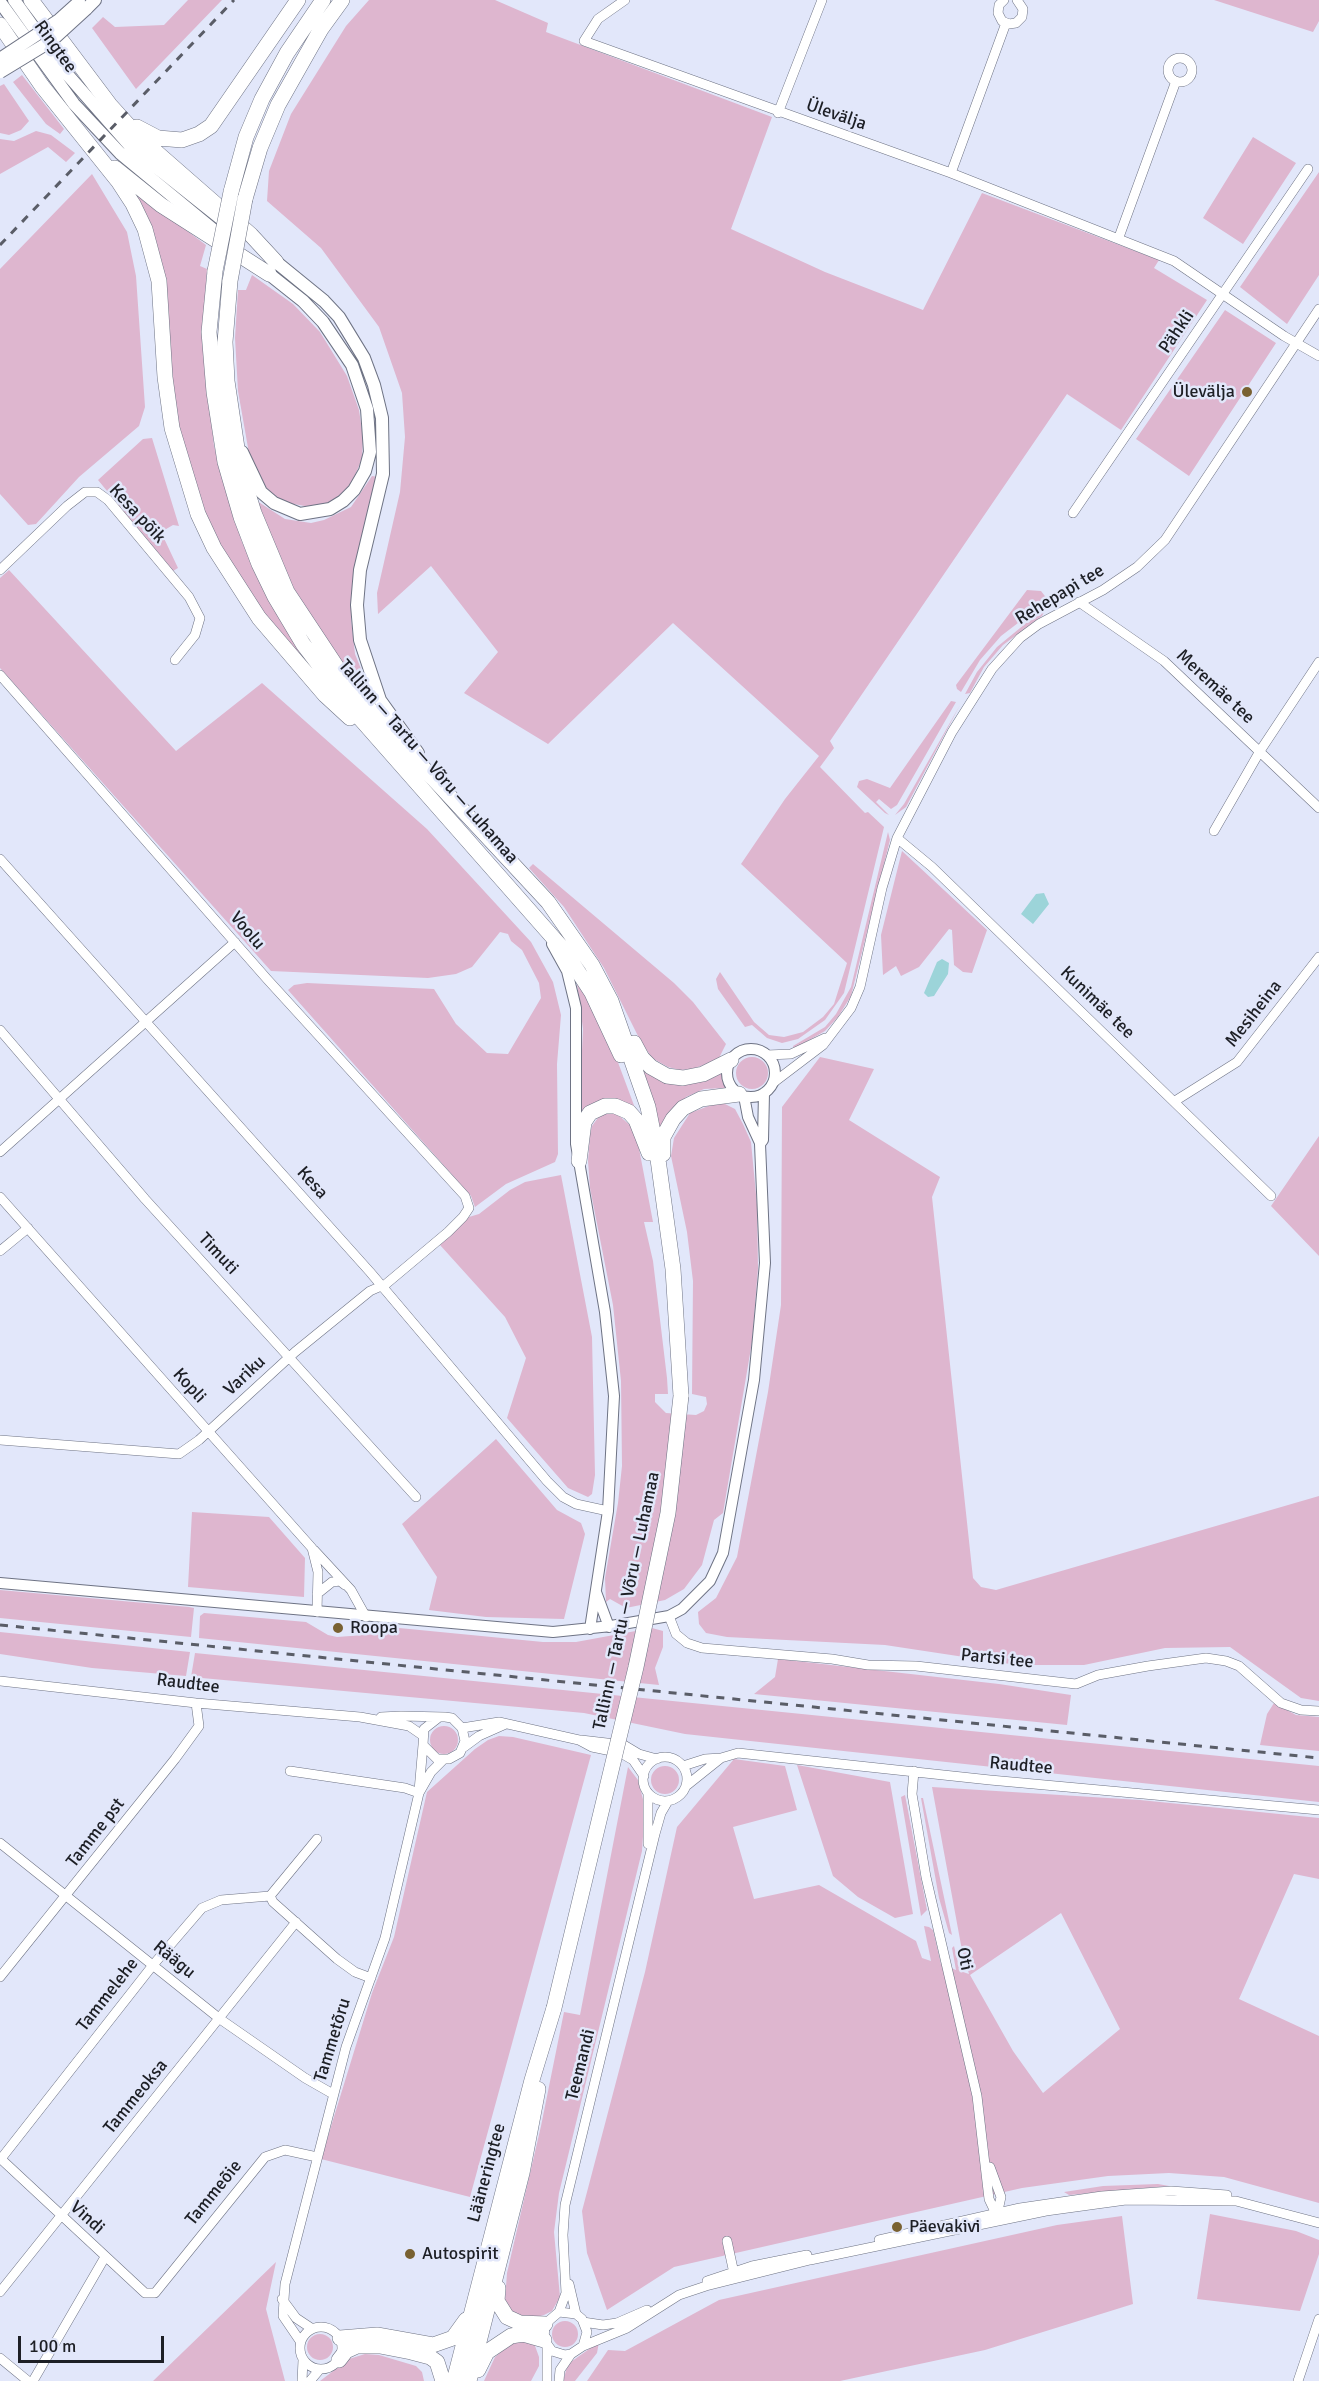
<!DOCTYPE html>
<html>
<head>
<meta charset="utf-8">
<style>
	body { margin:0 }
	#map { position:relative; width:1319px; height:2381px; overflow:hidden; background:#e2e7fa; font-family:Signika,sans-serif }
	canvas { display:block }
	.scale { position:absolute; left:18px; top:2336px; width:146px; height:27px; box-sizing:border-box; border:3px solid #1d1f25; border-top:0; padding-left:8px; font-size:18px; line-height:21px; white-space:nowrap; color:#1d1f25; -webkit-text-stroke:4px #e2e7fa; paint-order:stroke }
</style>
</head>
<body>
<div id="map">
<canvas width="1319" height="2381"></canvas>
<div class="scale">100 m</div>
</div>
<script>
const g = document.querySelector('canvas').getContext('2d');
g.lineJoin = 'round';
function fill(path, color) {
  g.fillStyle = color;
  g.fill(path, 'evenodd');
}
function poly(rows) {
  const path = new Path2D();
  for (const r of rows) {
    if (r.length === 3) {
      path.moveTo(r[0] + r[2], r[1]);
      path.arc(r[0], r[1], r[2], 0, 2 * Math.PI);
      continue;
    }
    path.moveTo(r[0], r[1]);
    for (let i = 2; i < r.length; i += 2) path.lineTo(r[i], r[i + 1]);
  }
  return path;
}
function trace(path, color, width, dash) {
  g.strokeStyle = color;
  g.lineWidth = width;
  g.lineCap = dash ? 'butt' : 'round';
  g.setLineDash(dash || []);
  g.stroke(path);
}
function label(font, color, halo, rows, align = 'center') {
  g.font = font + ' Signika,sans-serif';
  g.lineWidth = 5;
  g.setLineDash([]);
  g.textBaseline = 'middle';
  g.strokeStyle = halo;
  g.fillStyle = color;
  for (const [text, x, y, turn = 0] of rows) {
    g.save();
    g.translate(x, y);
    g.rotate((+turn || 0) * Math.PI / 180);
    g.textAlign = isNaN(turn) ? turn : align;
    if (halo) g.strokeText(text, 0, 0);
    g.fillText(text, 0, 0);
    g.restore();
  }
}
fill(poly([
	[188,0,222,0,136,89,92,28,103,17,115,27,164,25],
	[369,0,495,0,548,23,546,32,772,117,731,229,825,272,923,310,982,193,1159,260,1154,268,1207,300,1121,430,1067,394,830,741,834,748,820,767,865,813,868,812,884,827,844,993,825,1020,798,1039,782,1043,767,1038,752,1025,745,1027,718,989,716,979,720,972,754,1022,769,1035,784,1037,803,1032,823,1017,834,1004,847,963,741,864,785,799,819,756,673,623,548,744,464,693,498,652,431,566,378,614,377,593,400,492,405,437,402,393,379,327,321,248,267,201,269,171,291,114,346,26],
	[1214,0,1319,0,1319,21,1313,32],
	[22,75,64,129,60,134,46,124,13,82],
	[4,84,29,121,21,130,9,135,0,133,0,86],
	[36,131,51,135,75,153,66,162,48,147,0,174,0,139,14,141],
	[1253,137,1296,163,1243,244,1203,218],
	[1319,172,1319,275,1287,324,1240,287],
	[92,174,127,232,136,276,145,407,139,426,79,477,36,524,28,525,0,494,0,269],
	[131,189,206,245,200,266,207,269,203,330,214,446,242,542,265,592,306,663,273,627,220,548,198,500,181,447,171,383,168,314],
	[252,275,293,304,320,332,347,376,359,410,363,437,362,459,352,482,342,495,325,504,310,507,283,502,269,492,259,480,250,459,238,391,235,338,238,290,246,290],
	[1225,310,1276,343,1189,476,1136,439],
	[152,438,179,526,173,525,161,532,178,568,173,571,98,480,143,439],
	[372,476,378,477,353,581,351,619,355,654,376,706,339,662,312,622,286,575,257,501,285,519,311,523,324,520,351,507],
	[9,570,176,751,262,683,427,829,531,942,553,982,561,1015,557,1064,558,1154,555,1162,506,1184,475,1207,471,1196,288,990,294,985,307,983,434,989,456,1024,487,1053,508,1054,541,998,539,983,522,950,511,941,508,934,500,932,472,967,456,974,428,978,271,971,0,668,0,578],
	[1027,590,1041,591,1048,600,1001,636,980,660,961,692,957,689,956,685],
	[1048,605,1042,616,1003,645,984,667,970,693,965,694,977,672,997,647],
	[951,701,956,702,897,805,891,809,879,799,876,802,889,815,885,813,857,787,859,781,867,779,890,788],
	[960,705,906,807,895,815,904,804],
	[888,832,890,840,851,996,838,1017,825,1031,794,1049,793,1046,825,1027,836,1014,851,987],
	[902,851,987,930,972,973,963,972,954,965,952,930,949,929,919,967,901,976,896,966,883,975,881,935],
	[533,864,674,983,693,1002,726,1044,718,1060,692,1069,680,1070,668,1067,652,1058,640,1040,604,968,564,907,529,868],
	[577,984,584,992,613,1049,635,1108,614,1099,579,1114,583,1029],
	[820,1057,874,1069,849,1120,940,1177,932,1197,973,1578,981,1587,996,1590,1319,1496,1319,1701,1301,1698,1230,1647,1165,1648,1084,1665,1017,1665,885,1645,727,1637,706,1633,699,1624,698,1612,716,1598,737,1557,768,1392,781,1305,782,1107],
	[752,1073,16],
	[643,1069,710,1078,722,1073,725,1088,704,1089,686,1097,660,1130],
	[714,1104,725,1104,735,1109,743,1124,751,1142,757,1205,758,1268,752,1342,723,1513,714,1520,702,1565,684,1589,665,1600,626,1608,610,1599,606,1602,605,1578,618,1503,622,1466,621,1381,613,1305,590,1188,588,1161,590,1134,592,1126,600,1115,615,1112,632,1127,637,1138,653,1222,644,1222,653,1261,667,1378,668,1394,655,1394,655,1402,666,1413,696,1415,704,1411,707,1404,706,1397,692,1394,693,1281,687,1232,671,1156,674,1138,690,1113],
	[1319,1136,1319,1256,1271,1206],
	[561,1175,592,1337,595,1475,592,1494,588,1497,568,1488,507,1418,526,1358,505,1317,440,1245,469,1217,479,1214,510,1190,525,1182],
	[496,1439,557,1510,581,1523,585,1534,564,1619,486,1617,429,1610,437,1577,402,1524],
	[192,1512,269,1517,305,1558,304,1597,188,1587],
	[0,1590,189,1607,194,1608,191,1637,0,1618],
	[204,1613,306,1622,328,1635,337,1637,391,1633,399,1628,543,1642,576,1642,652,1628,663,1631,663,1647,655,1668,659,1685,199,1638,200,1616],
	[0,1632,190,1652,186,1676,92,1668,0,1654],
	[195,1653,1319,1766,1319,1802,685,1734,584,1713,191,1677],
	[778,1659,999,1684,1071,1695,1067,1725,754,1694,775,1677],
	[1274,1703,1296,1715,1319,1717,1319,1751,1260,1745,1267,1714],
	[444,1740,14],
	[499,1736,513,1737,591,1755,470,2197,321,2159,372,1993,394,1937,427,1792,475,1749,488,1740],
	[734,1759,785,1766,797,1810,733,1827,754,1899,819,1885,916,1941,922,1958,931,1961,924,1926,929,1927,933,1930,941,1964,956,1970,952,1948,954,1946,960,1971,969,1974,961,1945,932,1787,1140,1800,1319,1818,1319,1879,1294,1874,1239,1999,1319,2036,1319,2203,1224,2177,1169,2173,1108,2176,1022,2188,674,2267,607,2310,587,2253,582,2211,645,1972,677,1827],
	[1061,1913,1120,2029,1043,2093,1013,2051,970,1975],
	[797,1765,890,1782,913,1914,895,1918,858,1897,833,1876],
	[665,1780,14],
	[628,1767,638,1780,645,1807,642,1851,559,2193,554,2232,560,2297,552,2311,544,2315,533,2318,515,2316,505,2300,507,2273,541,2126,564,2012,580,2015],
	[905,1795,927,1910,921,1916,901,1797],
	[921,1798,923,1798,952,1935,949,1933,939,1898],
	[1158,2184,1169,2186,1069,2195,1064,2192,1103,2186],
	[1210,2214,1296,2231,1319,2240,1319,2254,1300,2311,1197,2299],
	[1122,2216,1133,2304,985,2350,840,2381,587,2381,608,2350,625,2351,719,2300,1057,2225],
	[276,2262,266,2309,285,2381,153,2381],
	[565,2334,13],
	[320,2347,13],
	[523,2342,534,2343,539,2357,539,2366,531,2381,484,2381,495,2357,510,2344],
	[599,2342,597,2353,575,2381,563,2381,568,2364],
	[365,2354,379,2355,416,2366,422,2372,424,2381,320,2381,349,2359]
]), '#deb6cf');
fill(poly([
	[1044,893,1049,904,1033,924,1021,914,1036,894],
	[942,959,949,963,948,974,934,996,928,997,924,993,937,962]
]), '#9cd4d9');
const minor = poly([
	[625,0,598,19,584,41,951,173,1174,261,1284,336,1319,356],
	[1004,0,999,5,998,13,1002,21,1009,24,1016,23,1022,17,1023,9,1017,0],
	[1180,70,12],
	[778,113,822,0],
	[951,173,1006,23],
	[1119,237,1176,81],
	[1073,513,1308,169],
	[0,570,67,506,85,492,97,492,108,500,189,597,200,618,195,635,175,660],
	[1079,602,1164,661,1319,808],
	[0,675,267,979,465,1196,469,1208,463,1217,448,1232,386,1284,370,1291,295,1352,199,1440,179,1454,0,1440],
	[1214,831,1260,751,1319,662],
	[897,838,932,867,1271,1196],
	[0,859,370,1272,547,1481,563,1497,576,1504,608,1511],
	[0,1030,145,1199,416,1497],
	[767,1055,791,1054,825,1038],
	[773,1083,823,1045,851,1008,860,987,882,888,897,838,952,732,992,669,1020,638,1039,624,1103,590,1137,567,1165,540,1319,309],
	[1175,1101,1237,1062,1319,957],
	[0,1152,235,942],
	[0,1197,312,1548,318,1572,317,1612],
	[0,1251,28,1228],
	[314,1550,351,1590,366,1617],
	[317,1594,332,1582,340,1581,345,1585],
	[669,1616,676,1634,687,1643,702,1648,832,1659,868,1665,916,1666,1076,1684,1098,1675,1148,1666,1206,1658,1226,1661,1239,1666,1281,1703,1301,1710,1319,1711],
	[0,1681,196,1703,360,1717,409,1726,422,1735],
	[381,1717,401,1716,445,1717,452,1718,462,1728,465,1741,460,1753,449,1759,437,1759,423,1745,424,1729,438,1718],
	[462,1728,499,1722,579,1740,592,1747,621,1753,633,1760,644,1776],
	[581,1740,624,1745,639,1754,657,1759],
	[464,1747,479,1736,506,1724],
	[665,1779,22],
	[683,1766,705,1759,721,1758],
	[290,1771,405,1788,419,1793],
	[914,1771,912,1794,926,1877,977,2096,989,2199,998,2218],
	[686,1786,721,1758,738,1753,990,1780,1319,1810],
	[419,1791,423,1745],
	[648,1793,648,1844],
	[0,1843,220,2019,305,2078,333,2094],
	[270,1896,273,1902,337,1959,355,1972,371,1978],
	[0,1977,175,1759,199,1726,196,1703],
	[1,2159,145,2293,155,2293,265,2157,285,2150,317,2157],
	[0,2160,153,1965,202,1908,221,1900,270,1896,317,1839],
	[990,2167,1001,2197,997,2215],
	[879,2240,1020,2208,1102,2196,1171,2191,1227,2195],
	[727,2241,735,2278],
	[707,2281,752,2266,807,2255],
	[569,2284,576,2314],
	[0,2292,296,1922],
	[282,2299,296,2318,311,2328],
	[559,2312,566,2293,563,2235,565,2205,655,1834,661,1813,668,1801],
	[583,2322,603,2325,617,2323,647,2310],
	[321,2348,21],
	[300,2341,283,2316,285,2284,346,2047,385,1938,419,1793,431,1772,443,1760],
	[547,2346,547,2381],
	[583,2346,627,2328,679,2295,706,2286,810,2260,1046,2211,1126,2200,1236,2201,1319,2223],
	[0,2358,28,2381],
	[33,2381,105,2257],
	[302,2381,303,2360],
	[310,2381,320,2369],
	[559,2381,560,2370,571,2354,583,2346,587,2332,582,2319,576,2314,559,2312,545,2324,544,2340,552,2351,565,2355,571,2354],
	[1298,2381,1319,2319]
]);
const tertiary = poly([
	[552,944,567,971,576,1008,576,1144,605,1312,614,1396,608,1511,590,1629],
	[751,1073,24],
	[744,1096,748,1117,760,1143],
	[0,1583,553,1632,611,1626,669,1616,682,1609,710,1581,723,1553,754,1380,765,1263,760,1144,763,1140,764,1093],
	[596,1592,609,1627]
]);
const secondary = poly([
	[14,0,66,73,131,147,230,226],
	[0,2,74,104,120,153,222,237],
	[86,9,95,0],
	[270,257,324,301,339,317,364,358,374,385,382,418,383,474,360,570,357,605,360,640,380,700,418,753],
	[242,452,261,492,274,503,300,514,330,509,343,501,354,490,365,471,370,452,367,409,352,365,323,322,303,301,264,270]
]);
const trunk = poly([
	[31,0,110,105,139,137,251,235,276,262],
	[0,25,42,86,118,181,133,204,145,229,159,281,165,377,172,428,198,514,214,548,259,618,325,695,350,718],
	[137,127,158,138,182,140,199,134,211,126,298,0],
	[115,168,161,205,269,274],
	[231,192,246,137,262,99,287,53,323,0],
	[245,199,260,148,278,105,321,29,342,0],
	[215,271,209,332,214,392,225,462,241,517,259,564,275,597,303,644,358,716,564,950,592,993,621,1055],
	[230,281,225,342,227,381,240,468,254,513,287,592,338,669,375,716,548,902,592,965,611,1001,648,1107,657,1152,673,1269,681,1396],
	[634,1043,642,1058,651,1067,667,1076,683,1078,703,1074,731,1060],
	[663,1154,663,1137,673,1119,683,1108,701,1099,739,1094],
	[579,1161,584,1122,590,1113,605,1106,615,1106,629,1112,636,1120,649,1153],
	[498,2288,497,2301,507,2317,520,2323,545,2324],
	[340,2338,377,2335,433,2345,453,2338,466,2320],
	[339,2360,346,2351,357,2346,380,2346,411,2352,430,2357,437,2362,443,2381],
	[478,2370,487,2352,511,2336,523,2334,544,2340],
	[454,2381,532,2080,554,2008],
	[469,2381,522,2173,538,2089]
]);
trace(minor, '#6e7384', 10);
trace(tertiary, '#6e7384', 12);
trace(secondary, '#6e7384', 14);
trace(trunk, '#6e7384', 16);
trace(minor, '#fff', 9);
trace(tertiary, '#fff', 10);
trace(secondary, '#fff', 12);
trace(trunk, '#fff', 15);
trace(poly([
	[0,245,234,0],
	[0,1625,1319,1758]
]), '#5a5d67', 3, [8, 8]);
const secondaryBridge = poly([
	[0,59,59,20,79,2],
	[0,72,51,41,86,9]
]);
const trunkBridge = poly([
	[215,271,231,192],
	[230,281,245,199],
	[554,2008,636,1667,668,1513,681,1396]
]);
trace(secondaryBridge, '#6e7384', 14, []);
trace(trunkBridge, '#6e7384', 16, []);
trace(secondaryBridge, '#fff', 12);
trace(trunkBridge, '#fff', 15);
for (const [x, y, r, color] of [
	[1247,392,6,"#796131"],
	[338,1628,6,"#796131"],
	[897,2227,6,"#796131"],
	[410,2254,6,"#796131"]
]) {
  const dot = new Path2D();
  dot.arc(x, y, r, 0, 2 * Math.PI);
  g.fillStyle = color;
  g.fill(dot);
  trace(dot, '#e2e7fa', 2);
}
label('18px', '#1d1f25', '#e2e7fa', [
	["Ringtee",55,47,54],
	["Ülevälja",836,115,19],
	["Pähkli",1177,332,-56],
	["Kesa põik",137,514,47],
	["Rehepapi tee",1060,595,-31],
	["Meremäe tee",1215,687,43],
	["Tallinn — Tartu — Võru — Luhamaa",428,762,49],
	["Voolu",247,931,50],
	["Kunimäe tee",1097,1003,44],
	["Mesiheina",1254,1014,-52],
	["Kesa",312,1183,48],
	["Timuti",218,1254,47],
	["Variku",245,1376,-43],
	["Kopli",189,1386,48],
	["Tallinn — Tartu — Võru — Luhamaa",627,1601,-78],
	["Partsi tee",997,1659,6],
	["Raudtee",188,1684,7],
	["Raudtee",1021,1766,5],
	["Tamme pst",96,1833,-52],
	["Oti",964,1959,78],
	["Räägu",174,1960,39],
	["Tammelehe",108,1995,-52],
	["Tammetõru",333,2040,-73],
	["Teemandi",581,2065,-76],
	["Tammeoksa",136,2097,-51],
	["Lääneringtee",487,2173,-75],
	["Tammeõie",214,2193,-51],
	["Vindi",87,2218,42]
]);
label('18px', '#1d1f25', '#e2e7fa', [
	["Ülevälja",1235,392,"right"],
	["Roopa",350,1628],
	["Päevakivi",909,2227],
	["Autospirit",422,2254]
], 'left');
</script>
</body>
</html>
